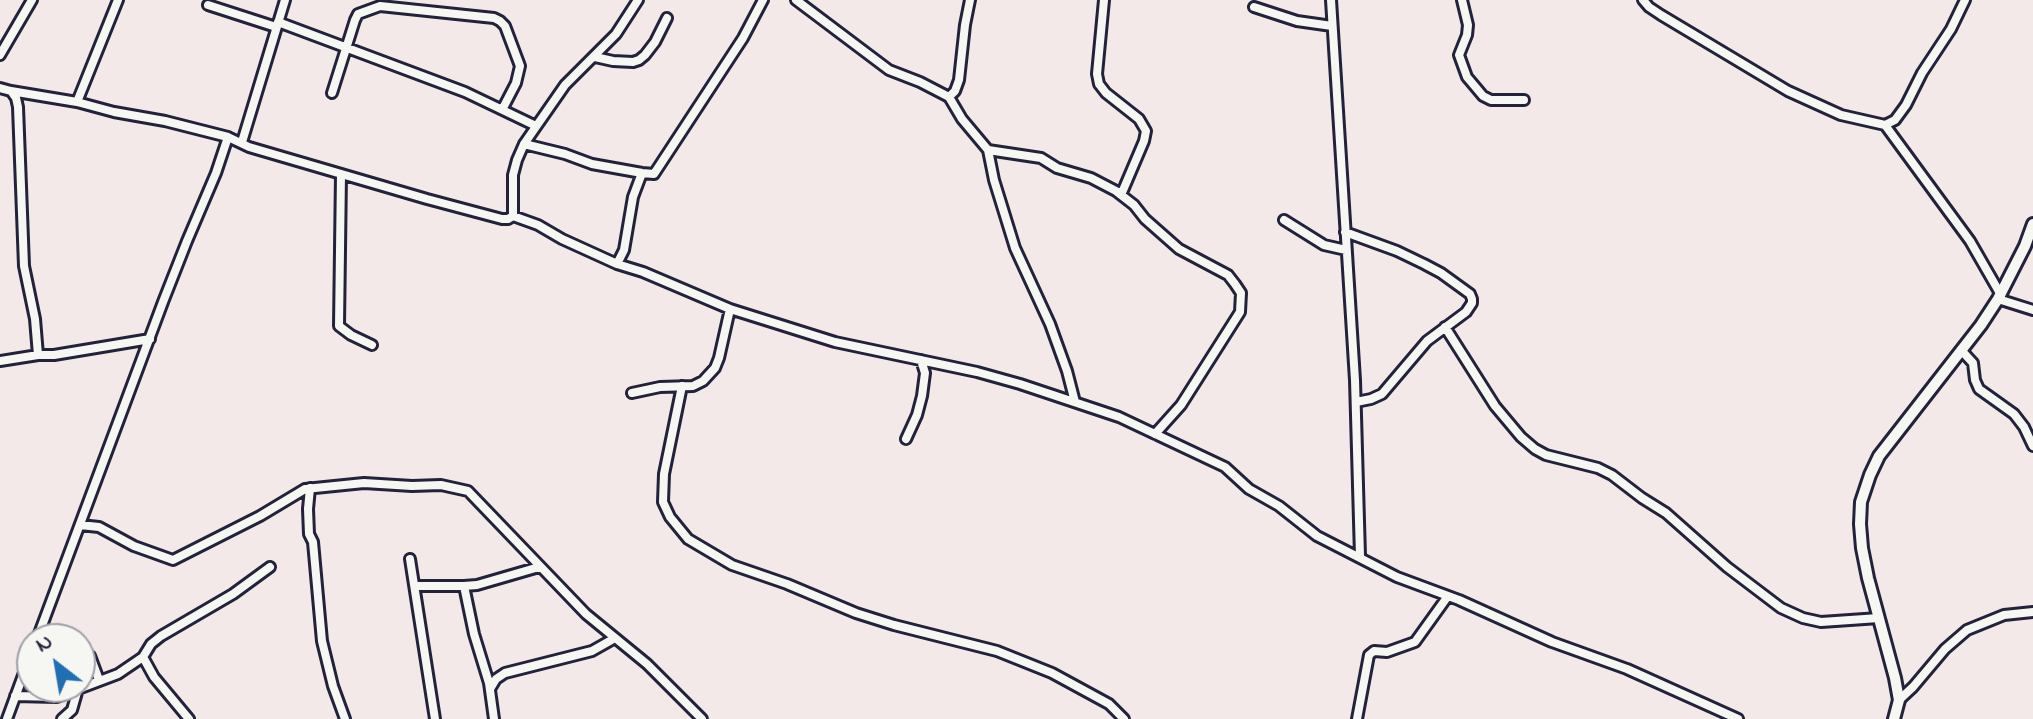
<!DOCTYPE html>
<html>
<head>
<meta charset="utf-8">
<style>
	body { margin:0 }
	#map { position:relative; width:2033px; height:719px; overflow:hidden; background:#f4e9e9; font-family:"Indie Flower",sans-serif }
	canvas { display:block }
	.north { position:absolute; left:16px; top:623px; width:80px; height:80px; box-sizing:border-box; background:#f6f6f2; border:2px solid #a1a1a9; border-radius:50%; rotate:329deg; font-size:22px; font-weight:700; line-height:32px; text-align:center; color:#22223b }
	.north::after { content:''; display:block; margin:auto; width:28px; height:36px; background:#1f6fb2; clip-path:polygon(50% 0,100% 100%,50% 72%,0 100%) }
</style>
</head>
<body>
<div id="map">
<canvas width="2033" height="719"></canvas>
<div class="north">N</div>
</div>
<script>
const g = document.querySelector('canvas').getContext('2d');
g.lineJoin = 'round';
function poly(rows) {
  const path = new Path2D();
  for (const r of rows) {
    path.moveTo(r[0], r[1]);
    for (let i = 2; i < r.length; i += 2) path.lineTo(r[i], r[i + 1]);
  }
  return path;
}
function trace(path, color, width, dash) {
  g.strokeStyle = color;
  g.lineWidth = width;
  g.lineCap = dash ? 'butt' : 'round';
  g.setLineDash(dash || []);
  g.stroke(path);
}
const minor = poly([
	[796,0,889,70,920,82,949,97,962,119,988,150,1041,158,1057,168,1091,178,1116,191,1134,205,1145,219,1179,249,1228,275,1235,284,1241,293,1240,312,1181,405,1155,434],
	[1104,0,1097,74,1099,84,1106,93,1139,119,1146,131,1144,141,1121,195],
	[1331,0,1355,380,1360,556],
	[1462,0,1468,25,1467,35,1459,55,1467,77,1483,96,1491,100,1524,100],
	[1643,0,1649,7,1661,15,1788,91,1841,115,1885,125,1895,120,1906,105,1922,73,1951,29,1965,0],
	[208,5,276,27],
	[1254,7,1297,21,1332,26],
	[278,22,465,92,536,126],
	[0,55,32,0],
	[595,57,613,61,633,62,639,60,645,55,655,42,667,18],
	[0,88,11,91,16,98,18,107,24,266,35,319,38,355],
	[11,91,77,102,114,112,165,121,228,137,249,147,427,199,502,219,508,219,513,216,538,225,562,239,617,264,643,272,730,309,835,342,977,372,1020,384,1119,417,1225,467,1249,489,1279,506,1317,536,1397,577,1459,600,1552,642,1627,669,1738,719],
	[332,93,355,20,358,14,380,6,494,18,500,21,505,26,520,66,516,83,503,108],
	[949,97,955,91,959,80,965,25,970,0],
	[77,102,118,0],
	[1885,125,1970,241,2001,295],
	[242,142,285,0],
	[524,144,565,154,592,164,642,173,654,174,743,38,763,0],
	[988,150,994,180,1015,248,1050,324,1067,371,1075,402],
	[341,174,339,326,351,335,372,345],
	[513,216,513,175,517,160,524,144,565,85,616,34,638,0],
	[1284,220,1324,245,1346,250],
	[1345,232,1397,251,1424,264,1441,273,1470,294,1472,299,1472,303,1466,312,1427,341,1382,394,1371,399,1356,402],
	[617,264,624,250,633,197,642,173],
	[1998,299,2033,310],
	[1445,327,1495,406,1521,437,1535,449,1546,455,1598,468,1612,475,1642,498,1666,513,1727,567,1781,608,1803,618,1821,622,1879,618],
	[1961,350,1973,363,1975,380,1979,389,2014,414,2024,427,2033,446],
	[0,361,38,355,54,355,150,339],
	[682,386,664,474,663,502,670,517,688,539,732,565,787,584,856,613,894,625,997,651,1052,673,1109,704,1124,719],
	[632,393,660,387,693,386,703,381,715,368,719,358,730,309],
	[906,439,917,415,922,396,925,373,921,360],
	[310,488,308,509,309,534,313,542,322,641,333,686,345,719],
	[80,525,99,527,134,546,173,560,260,516,305,489,364,483,412,486,441,485,468,491,586,614,647,664,702,719],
	[410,559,435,719],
	[415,586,464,586],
	[37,639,163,302,187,241,216,173,228,137],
	[80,651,90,656,99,680],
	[143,657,151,644,161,636,233,594,270,567],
	[490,689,496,679,505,673,592,651,615,638],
	[15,696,57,697,118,674,143,657,154,677,189,719],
	[1899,700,1913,687,1945,649,1967,630,2004,615,2033,612],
	[7,719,32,651],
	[62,719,72,710,78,689],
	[494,719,489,683,474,634,464,586,477,585,539,567],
	[1357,719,1369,655,1374,651,1387,652,1415,642,1448,596]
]);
const major = poly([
	[1894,719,1899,700,1895,678,1868,578,1862,548,1860,524,1861,502,1870,475,1879,456,1981,325,1998,299,2025,246,2033,224]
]);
trace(minor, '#22223b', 14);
trace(major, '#22223b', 16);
trace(minor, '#f6f6f2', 8);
trace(major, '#f6f6f2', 10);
</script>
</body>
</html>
